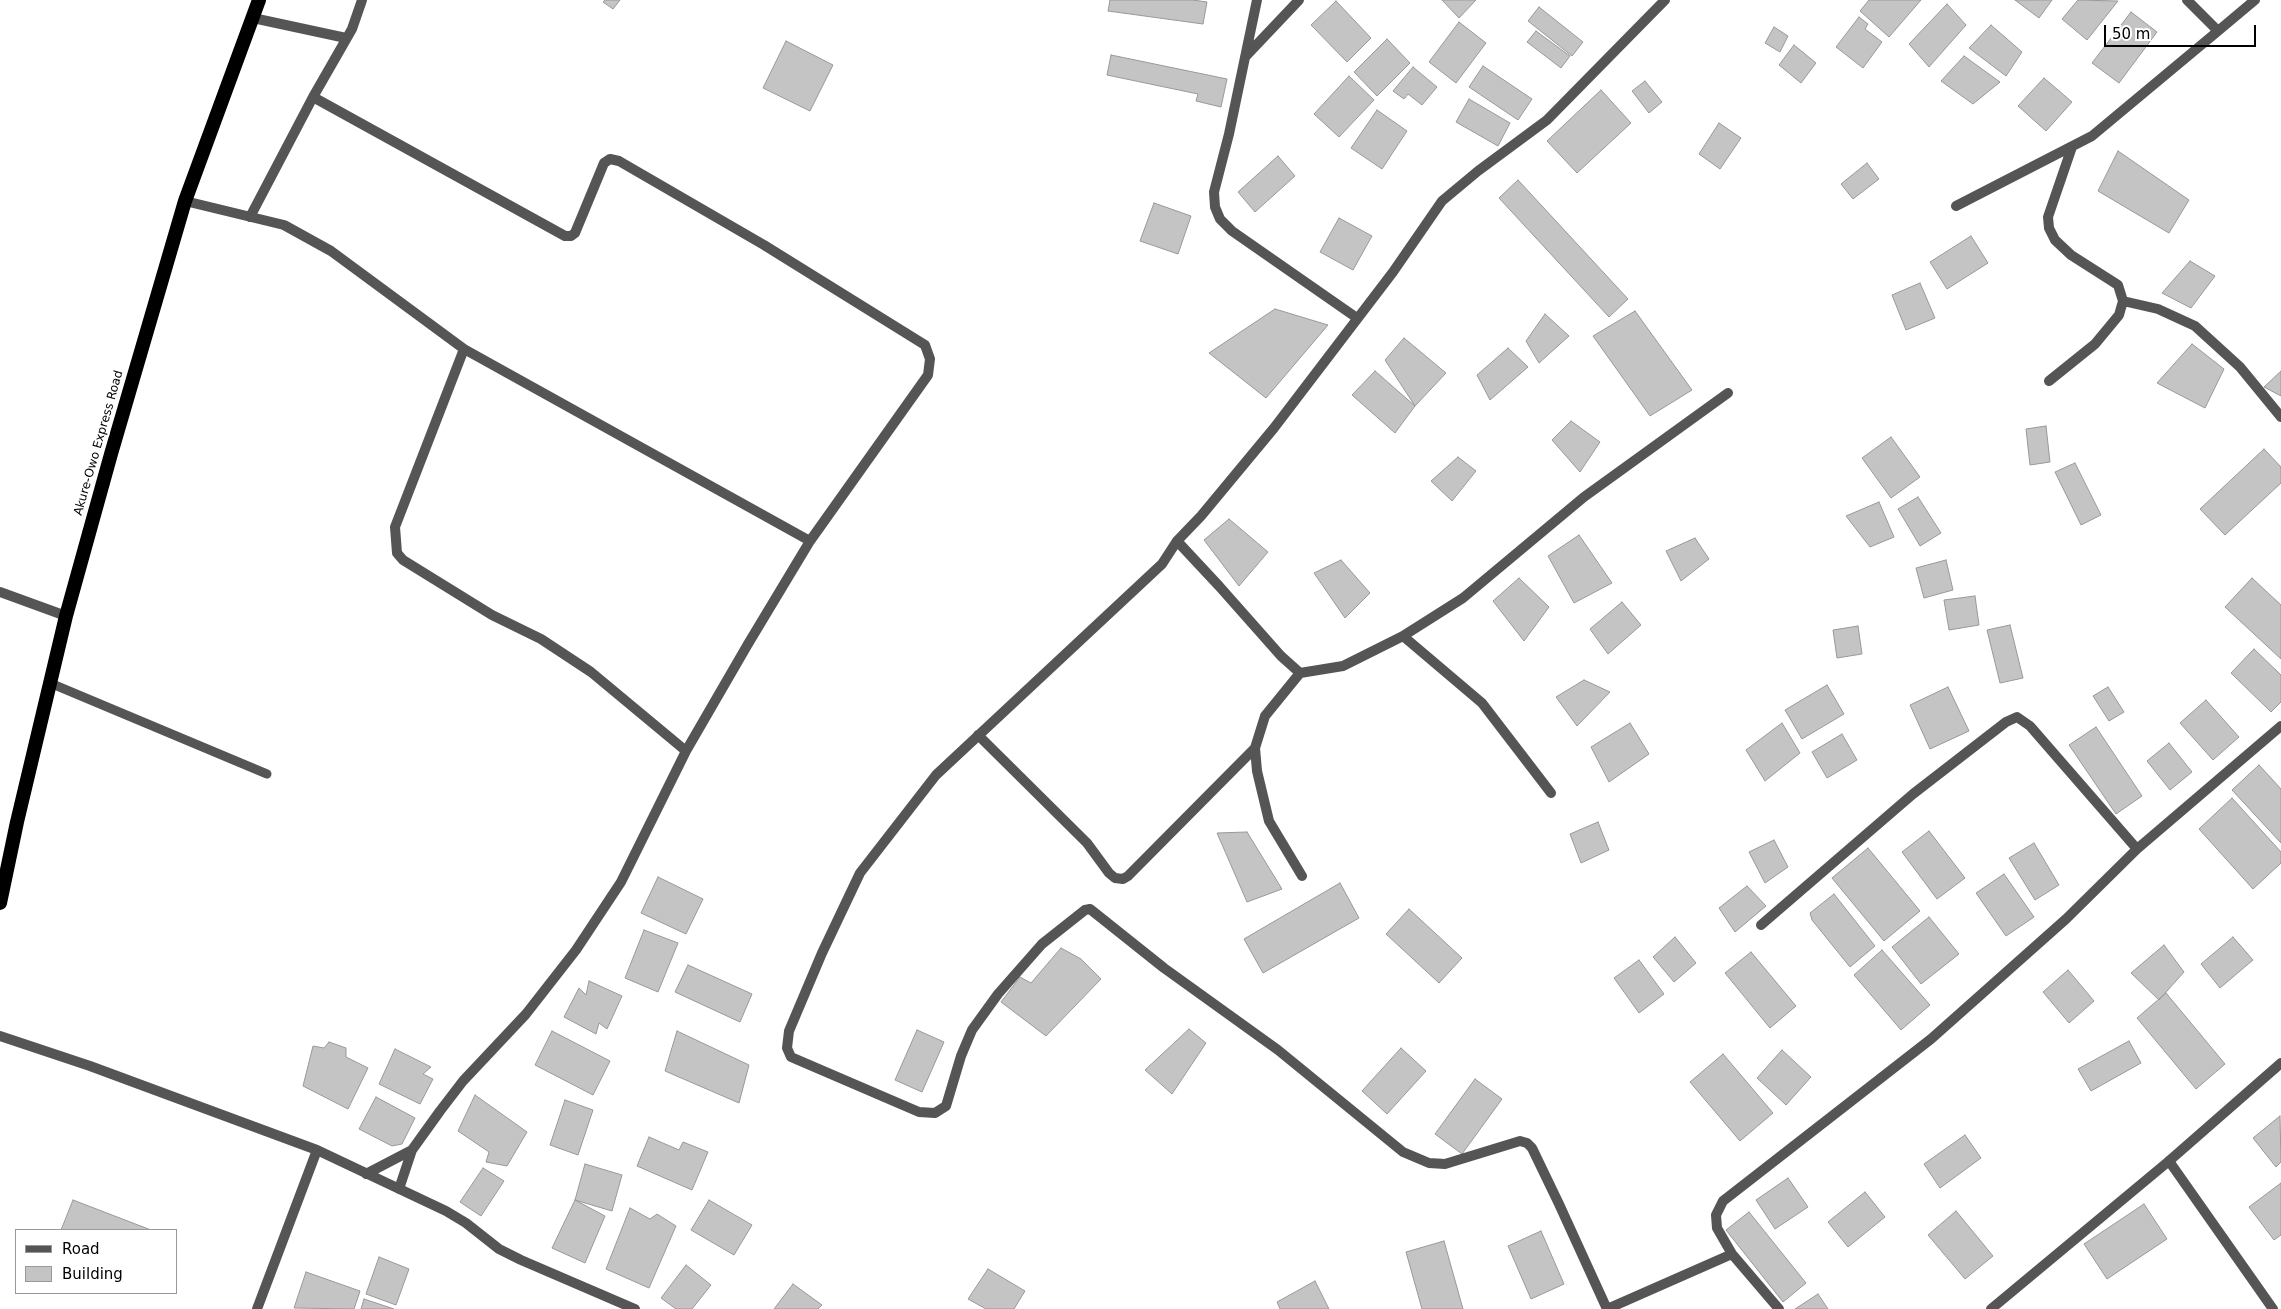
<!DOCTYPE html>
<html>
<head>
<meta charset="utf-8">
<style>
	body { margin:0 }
	#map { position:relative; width:2281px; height:1309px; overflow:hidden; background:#fff; font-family:"DejaVu Sans",sans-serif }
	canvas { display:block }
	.legend { position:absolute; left:15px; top:1229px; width:162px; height:65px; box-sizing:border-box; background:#fff; border:1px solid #999; margin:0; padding:6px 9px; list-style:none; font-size:15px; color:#000 }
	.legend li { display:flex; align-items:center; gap:10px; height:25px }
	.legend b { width:25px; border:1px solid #999 }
	.scale { position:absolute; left:2104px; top:25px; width:152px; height:22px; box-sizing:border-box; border:2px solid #000; border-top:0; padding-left:6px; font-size:15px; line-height:18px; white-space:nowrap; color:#000; -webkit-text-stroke:4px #fff; paint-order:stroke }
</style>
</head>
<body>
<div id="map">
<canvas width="2281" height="1309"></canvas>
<ul class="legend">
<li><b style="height:6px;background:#555"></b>Road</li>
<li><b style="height:14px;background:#c4c4c4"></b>Building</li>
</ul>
<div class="scale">50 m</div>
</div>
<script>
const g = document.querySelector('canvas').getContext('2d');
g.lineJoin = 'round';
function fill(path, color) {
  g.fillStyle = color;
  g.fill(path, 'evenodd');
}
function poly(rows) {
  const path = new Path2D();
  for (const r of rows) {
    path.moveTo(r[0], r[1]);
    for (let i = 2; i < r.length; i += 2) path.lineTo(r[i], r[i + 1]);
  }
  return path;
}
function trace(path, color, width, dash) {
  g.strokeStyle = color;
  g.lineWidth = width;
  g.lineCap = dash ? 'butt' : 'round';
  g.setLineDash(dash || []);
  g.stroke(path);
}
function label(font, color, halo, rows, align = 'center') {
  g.font = font + ' "DejaVu Sans",sans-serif';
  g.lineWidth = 4;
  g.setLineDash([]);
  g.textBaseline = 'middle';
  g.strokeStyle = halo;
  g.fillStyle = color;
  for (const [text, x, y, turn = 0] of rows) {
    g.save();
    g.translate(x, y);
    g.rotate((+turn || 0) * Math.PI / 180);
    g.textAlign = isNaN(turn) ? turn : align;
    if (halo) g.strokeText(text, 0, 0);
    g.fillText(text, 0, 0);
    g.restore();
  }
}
const building = poly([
	[605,0,620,0,613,9,603,2,605,0],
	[1110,0,1193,0,1207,2,1203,24,1108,11,1110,0],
	[1442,0,1476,0,1459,18,1442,0],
	[1869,0,1921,0,1889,37,1860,11,1869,0],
	[2015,0,2052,0,2039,18,2015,0],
	[2078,0,2118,1,2087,40,2062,19,2078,0],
	[1336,1,1371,38,1347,62,1311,25,1336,1],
	[1947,4,1966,25,1929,67,1909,44,1947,4],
	[1539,7,1583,42,1572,56,1528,21,1539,7],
	[2131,12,2157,32,2119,83,2092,63,2131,12],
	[1859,17,1868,24,1865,29,1882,42,1863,68,1836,47,1859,17],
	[1459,22,1486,43,1456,83,1429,62,1459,22],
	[1991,25,2022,52,2006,76,1969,48,1991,25],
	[1774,27,1788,36,1780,52,1765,43,1774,27],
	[1536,31,1570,56,1561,68,1527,42,1536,31],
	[1387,39,1410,63,1377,96,1354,72,1387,39],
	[786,41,833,65,810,111,763,88,786,41],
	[1794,45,1816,63,1801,83,1779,65,1794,45],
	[1111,55,1227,79,1221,107,1196,101,1198,94,1107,75,1111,55],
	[1964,56,2000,82,1973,104,1941,81,1964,56],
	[1483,66,1532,99,1518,120,1469,87,1483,66],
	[1413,67,1437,87,1422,105,1408,94,1404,99,1393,91,1413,67],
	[1349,76,1374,100,1339,137,1314,114,1349,76],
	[2044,78,2072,102,2046,131,2018,106,2044,78],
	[1645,81,1662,102,1649,113,1632,91,1645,81],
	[1601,90,1631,123,1577,173,1547,141,1601,90],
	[1469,99,1510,123,1498,146,1456,122,1469,99],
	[1377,110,1407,131,1382,169,1351,148,1377,110],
	[1719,123,1741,138,1720,169,1699,154,1719,123],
	[2118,151,2189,200,2169,233,2098,191,2118,151],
	[1278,156,1295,176,1255,212,1238,192,1278,156],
	[1867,163,1879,179,1853,199,1841,184,1867,163],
	[1518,180,1628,299,1609,317,1499,198,1518,180],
	[1154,203,1191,216,1178,254,1140,241,1154,203],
	[1339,218,1372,236,1353,270,1320,252,1339,218],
	[1971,236,1988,263,1947,289,1930,262,1971,236],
	[2190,261,2215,276,2191,308,2162,293,2190,261],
	[1920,283,1935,318,1906,330,1892,295,1920,283],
	[1275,309,1328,325,1266,398,1209,353,1275,309],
	[1635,311,1692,390,1650,416,1593,336,1635,311],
	[1545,314,1569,336,1539,363,1526,341,1545,314],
	[1404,338,1446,373,1415,406,1385,360,1404,338],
	[2192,344,2224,369,2205,408,2157,383,2192,344],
	[1508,348,1528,367,1490,400,1477,375,1508,348],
	[1375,371,1415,406,1395,433,1352,395,1375,371],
	[2281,371,2281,396,2264,387,2281,371],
	[1571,421,1600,442,1580,472,1552,440,1571,421],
	[2046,426,2050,462,2030,465,2026,429,2046,426],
	[1891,437,1920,477,1891,498,1862,458,1891,437],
	[2264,449,2281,467,2281,483,2225,535,2200,509,2264,449],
	[1458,457,1476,471,1452,501,1431,481,1458,457],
	[2075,463,2101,515,2081,525,2055,472,2075,463],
	[1918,497,1941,533,1920,546,1898,509,1918,497],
	[1879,502,1894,537,1870,547,1846,516,1879,502],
	[1229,519,1268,552,1239,586,1204,540,1229,519],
	[1579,535,1612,583,1574,603,1548,556,1579,535],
	[1695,538,1709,559,1681,581,1666,551,1695,538],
	[1341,560,1370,593,1345,618,1314,573,1341,560],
	[1946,560,1953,590,1924,598,1916,568,1946,560],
	[1519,578,1549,607,1524,641,1493,601,1519,578],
	[2252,578,2281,605,2281,659,2225,607,2252,578],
	[1975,596,1979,625,1949,630,1944,600,1975,596],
	[1622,602,1641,625,1608,654,1590,629,1622,602],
	[2010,625,2023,678,2000,683,1987,630,2010,625],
	[1858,626,1862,654,1837,658,1833,630,1858,626],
	[2254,649,2281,675,2281,702,2271,712,2231,673,2254,649],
	[1584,680,1610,692,1577,726,1556,697,1584,680],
	[1827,685,1844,714,1802,739,1785,710,1827,685],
	[1948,687,1969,731,1930,749,1910,705,1948,687],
	[2108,687,2124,712,2109,721,2093,696,2108,687],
	[2206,700,2239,737,2213,760,2180,723,2206,700],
	[1630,723,1649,754,1609,782,1591,747,1630,723],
	[1782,723,1800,753,1765,781,1746,750,1782,723],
	[2096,727,2142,796,2116,814,2069,745,2096,727],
	[1842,734,1857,760,1827,778,1812,752,1842,734],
	[2169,743,2192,772,2170,790,2147,761,2169,743],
	[2259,765,2281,789,2281,843,2232,790,2259,765],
	[2232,798,2281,852,2281,863,2253,889,2199,829,2232,798],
	[1598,822,1609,850,1581,863,1570,834,1598,822],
	[1929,831,1965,878,1937,899,1902,852,1929,831],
	[1247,832,1282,889,1247,902,1217,833,1247,832],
	[1774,840,1788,867,1765,883,1749,852,1774,840],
	[2034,843,2059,885,2035,900,2009,858,2034,843],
	[1868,848,1920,911,1884,941,1832,878,1868,848],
	[2004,874,2034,917,2006,936,1976,893,2004,874],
	[658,877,703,899,686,934,641,913,658,877],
	[1340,883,1359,918,1263,973,1244,939,1340,883],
	[1747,886,1766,906,1735,932,1719,908,1747,886],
	[1834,894,1875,946,1850,967,1812,920,1810,913,1834,894],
	[1409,909,1462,958,1439,983,1386,934,1409,909],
	[1929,917,1959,954,1921,984,1892,947,1929,917],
	[644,930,678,943,658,992,625,978,644,930],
	[1675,937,1696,963,1674,982,1653,957,1675,937],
	[2233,937,2253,960,2220,988,2201,964,2233,937],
	[2164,945,2184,972,2159,1000,2131,973,2164,945],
	[1061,948,1081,959,1101,979,1046,1036,1001,1002,1020,977,1031,983,1061,948],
	[1882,950,1930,1005,1901,1030,1854,975,1882,950],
	[1751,952,1796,1006,1770,1028,1725,973,1751,952],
	[1639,960,1664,994,1639,1013,1614,978,1639,960],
	[688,965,752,994,740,1022,675,992,688,965],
	[2068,970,2094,1001,2069,1023,2043,992,2068,970],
	[589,981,622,996,607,1029,599,1023,596,1034,564,1017,579,988,586,995,589,981],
	[2166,993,2225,1064,2196,1089,2137,1018,2166,993],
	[1189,1029,1206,1043,1172,1094,1145,1070,1189,1029],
	[917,1030,944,1042,922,1092,895,1080,917,1030],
	[552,1031,610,1061,593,1095,535,1065,552,1031],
	[677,1031,749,1065,739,1103,665,1071,677,1031],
	[2129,1041,2141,1063,2091,1091,2078,1069,2129,1041],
	[329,1042,346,1048,346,1057,368,1068,348,1109,303,1086,313,1046,324,1048,329,1042],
	[1401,1048,1426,1071,1387,1114,1362,1091,1401,1048],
	[395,1049,431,1067,423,1074,433,1079,420,1104,379,1084,395,1049],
	[1782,1050,1811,1077,1786,1105,1757,1078,1782,1050],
	[1723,1054,1773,1113,1740,1141,1690,1082,1723,1054],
	[1475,1079,1502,1099,1462,1154,1435,1134,1475,1079],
	[475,1095,527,1132,507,1166,486,1162,489,1152,458,1131,475,1095],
	[376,1097,415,1118,402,1144,392,1146,359,1129,376,1097],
	[565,1100,593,1110,578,1155,550,1145,565,1100],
	[2280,1116,2281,1162,2276,1167,2253,1138,2280,1116],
	[1965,1135,1981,1158,1940,1188,1924,1164,1965,1135],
	[649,1137,679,1150,683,1142,708,1152,692,1190,637,1166,649,1137],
	[585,1164,622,1175,612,1211,575,1200,585,1164],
	[483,1168,504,1181,481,1216,460,1202,483,1168],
	[1788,1178,1808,1207,1775,1229,1756,1200,1788,1178],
	[2281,1183,2281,1235,2274,1240,2249,1207,2281,1183],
	[1865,1192,1885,1217,1848,1247,1828,1222,1865,1192],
	[73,1200,151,1230,61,1230,73,1200],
	[575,1200,605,1216,585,1263,552,1248,575,1200],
	[709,1200,752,1225,734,1255,691,1230,709,1200],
	[2144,1204,2167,1239,2107,1279,2084,1244,2144,1204],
	[630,1208,650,1219,657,1214,676,1226,649,1288,606,1269,630,1208],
	[1956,1211,1993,1256,1965,1279,1928,1235,1956,1211],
	[1749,1212,1806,1283,1783,1302,1726,1230,1749,1212],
	[1541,1231,1564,1284,1531,1299,1508,1246,1541,1231],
	[1444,1241,1463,1309,1422,1309,1406,1252,1444,1241],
	[379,1257,409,1269,396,1305,366,1294,379,1257],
	[686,1265,711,1285,692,1309,676,1309,661,1298,686,1265],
	[988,1269,1025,1291,1014,1309,986,1309,968,1299,988,1269],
	[306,1272,360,1291,354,1309,294,1308,306,1272],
	[1315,1281,1329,1309,1280,1309,1277,1302,1315,1281],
	[793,1284,822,1305,818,1309,774,1309,793,1284],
	[1818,1294,1828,1309,1795,1309,1818,1294],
	[364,1299,394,1309,361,1309,364,1299]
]);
fill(building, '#c4c4c4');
trace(building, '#999', 1);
trace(poly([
	[50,683,267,774]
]), '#555', 9);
trace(poly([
	[1257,0,1229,134,1214,192,1215,207,1220,219,1232,231,1357,318],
	[2187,0,2218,31,2255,0],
	[253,18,346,38],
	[1245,57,1299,0],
	[313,97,565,236,571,236,575,233,604,163,610,159,619,161,764,245,925,345,930,359,928,375,810,541,748,644,686,751,621,882,576,950,526,1014,463,1081,440,1111,412,1150,399,1189],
	[185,201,284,225,331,251,464,349,810,541],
	[1956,206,2092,136,2218,31],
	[250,217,313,97,352,29,362,0],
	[2123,301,2158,309,2195,326,2240,367,2281,417],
	[464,349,395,527,397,553,403,560,492,615,541,639,591,672,686,751],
	[2049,381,2095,344,2119,315,2123,301,2118,285,2071,255,2055,240,2049,228,2048,217,2072,147],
	[1177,541,1219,586,1281,656,1300,673,1343,666,1403,636,1463,598,1584,497,1728,393],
	[0,592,66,616],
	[1403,636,1482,703,1551,793],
	[1300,673,1265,716,1255,748,1257,771,1269,821,1302,876],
	[978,735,1087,843,1109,873,1115,878,1123,879,1128,876,1255,748],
	[1761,925,1913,794,2006,722,2017,717,2030,726,2137,849],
	[0,1036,90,1066,317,1150,446,1211,466,1223,499,1249,521,1260,635,1309],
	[2169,1161,2273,1309],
	[366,1174,412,1150],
	[257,1309,317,1150],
	[1607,1309,1559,1204,1532,1148,1527,1143,1520,1141,1445,1164,1429,1163,1403,1152,1278,1050,1164,968,1090,909,1085,910,1042,944,998,994,972,1030,961,1056,946,1106,935,1113,919,1112,791,1057,787,1048,789,1031,822,953,860,873,936,775,1162,564,1177,541,1201,516,1274,428,1393,272,1442,201,1478,171,1547,120,1665,0],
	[1607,1309,1732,1254],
	[1779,1309,1732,1254,1717,1228,1716,1215,1723,1201,1931,1039,2066,919,2137,849,2281,726]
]), '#555', 10);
trace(poly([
	[1991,1309,2169,1161,2281,1063]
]), '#555', 10);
trace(poly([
	[0,903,17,822,66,616,111,454,185,201,259,0]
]), '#000', 14);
label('12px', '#000', '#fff', [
	["Akure-Owo Express Road",99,443,-74]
]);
</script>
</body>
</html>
